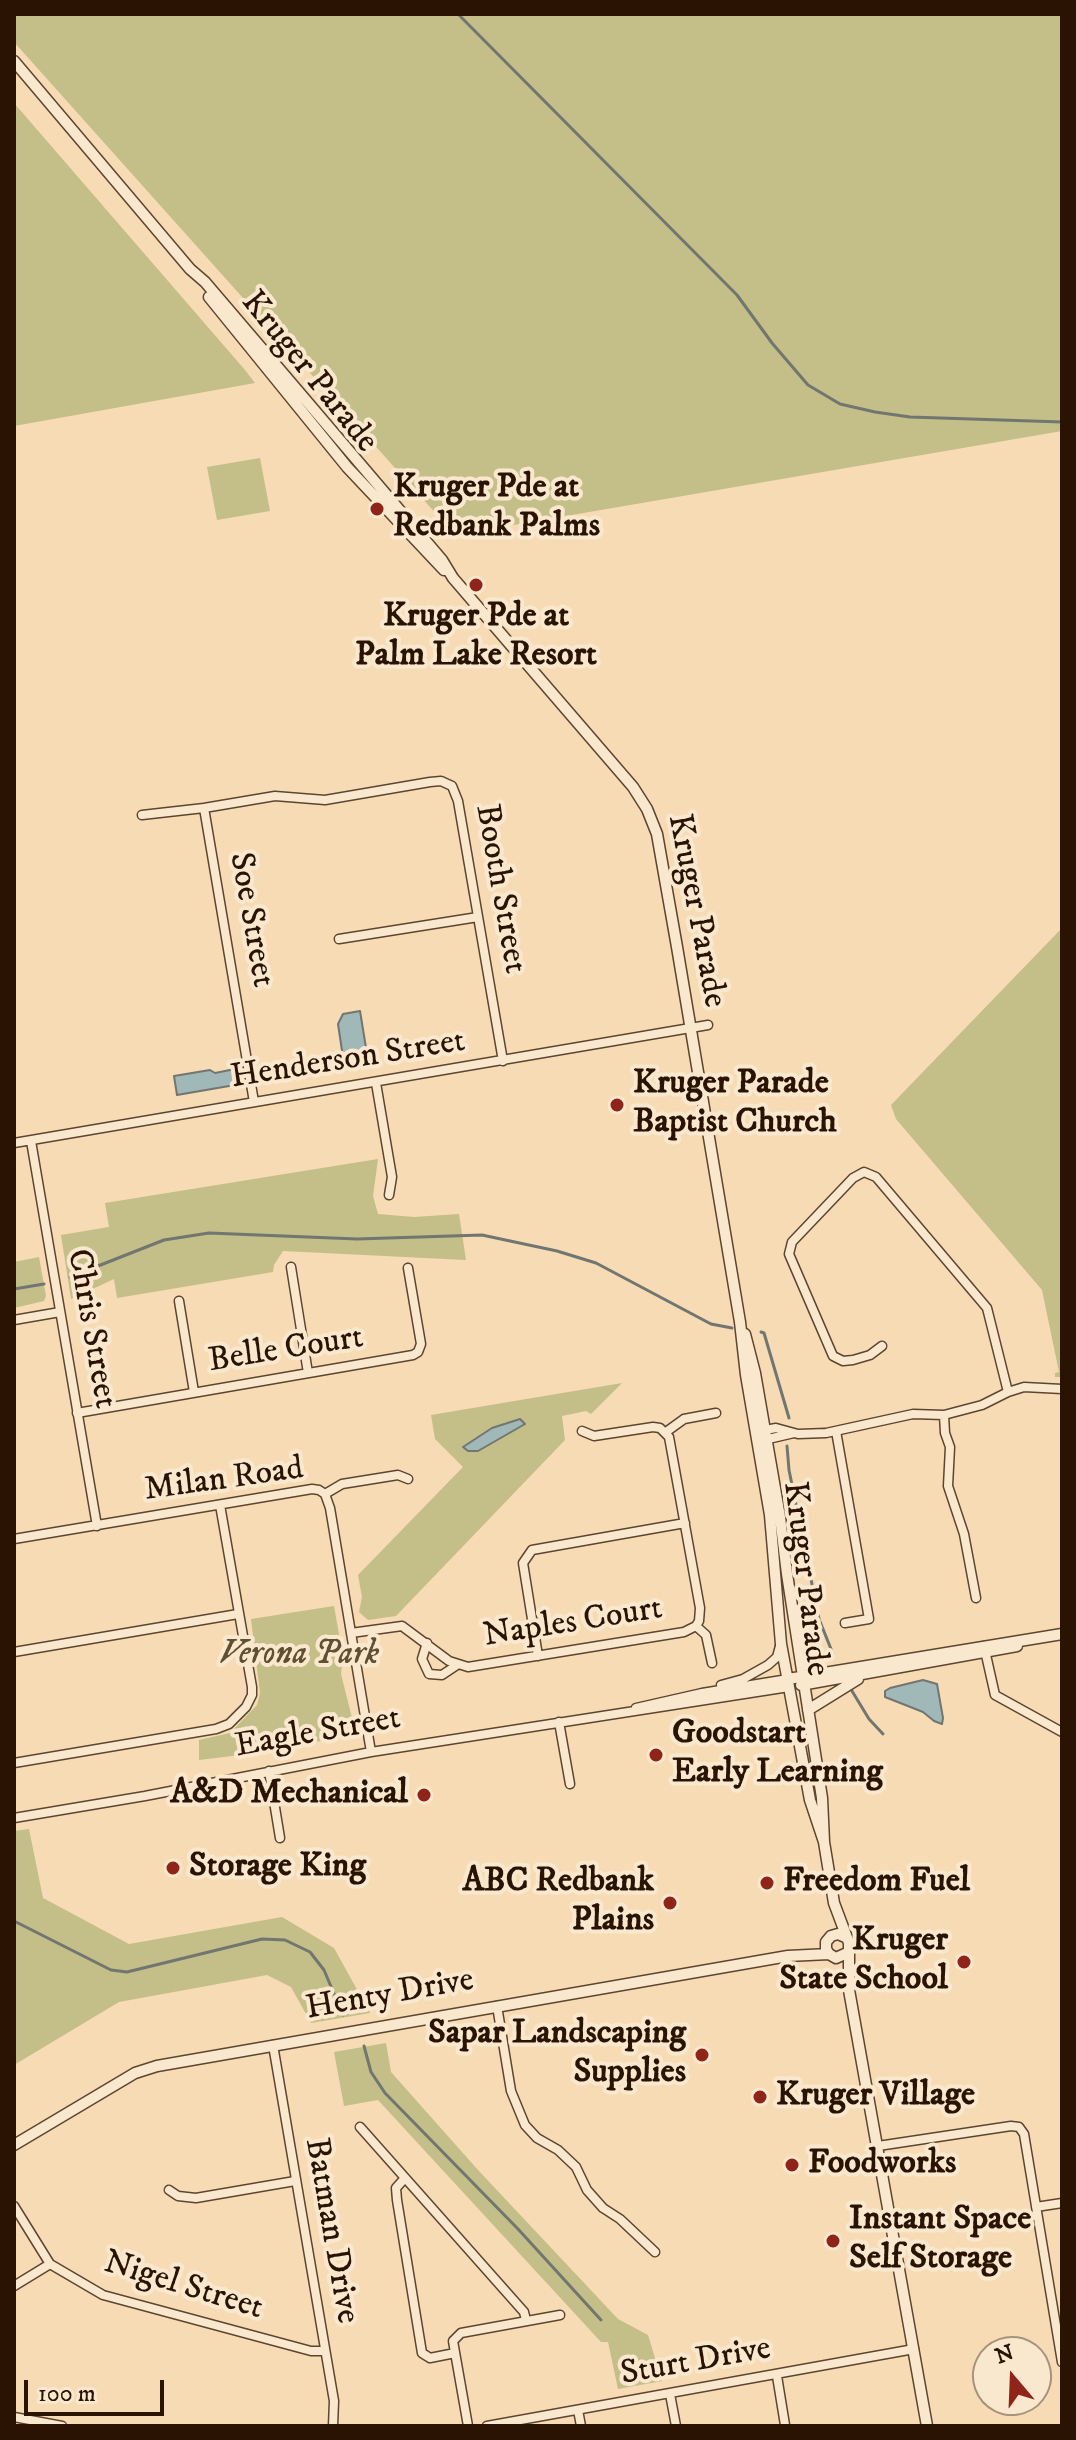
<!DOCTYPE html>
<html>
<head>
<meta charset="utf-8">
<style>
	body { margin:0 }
	#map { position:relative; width:1076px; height:2440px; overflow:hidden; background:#f6dbb4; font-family:"IM FELL DW Pica",serif }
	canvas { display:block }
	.frame { position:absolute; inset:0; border:16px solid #2a1303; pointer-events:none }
	.north { position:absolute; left:972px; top:2336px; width:80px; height:80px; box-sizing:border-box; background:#f9e8ce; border:2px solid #a6937d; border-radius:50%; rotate:341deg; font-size:22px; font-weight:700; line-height:32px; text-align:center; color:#2a1303 }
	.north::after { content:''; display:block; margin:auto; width:28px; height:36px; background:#8f2418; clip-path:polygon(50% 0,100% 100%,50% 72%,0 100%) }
	.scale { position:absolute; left:24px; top:2380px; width:140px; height:36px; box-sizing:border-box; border:4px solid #2a1303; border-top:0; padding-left:10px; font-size:24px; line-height:28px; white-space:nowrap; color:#2a1303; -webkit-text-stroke:6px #f9e8ce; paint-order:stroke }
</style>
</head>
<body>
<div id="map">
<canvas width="1076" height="2440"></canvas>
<div class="frame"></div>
<div class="north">N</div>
<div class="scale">100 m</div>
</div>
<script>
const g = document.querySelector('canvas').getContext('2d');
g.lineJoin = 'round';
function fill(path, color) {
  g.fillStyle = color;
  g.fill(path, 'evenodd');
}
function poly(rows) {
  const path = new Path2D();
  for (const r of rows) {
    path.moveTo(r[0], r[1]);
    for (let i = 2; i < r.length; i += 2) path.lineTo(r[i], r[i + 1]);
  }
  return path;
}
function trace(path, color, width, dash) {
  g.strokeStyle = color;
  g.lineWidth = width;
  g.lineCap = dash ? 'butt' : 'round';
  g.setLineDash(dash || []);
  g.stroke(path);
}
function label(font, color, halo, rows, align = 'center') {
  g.font = font + ' "IM FELL DW Pica",serif';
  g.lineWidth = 8;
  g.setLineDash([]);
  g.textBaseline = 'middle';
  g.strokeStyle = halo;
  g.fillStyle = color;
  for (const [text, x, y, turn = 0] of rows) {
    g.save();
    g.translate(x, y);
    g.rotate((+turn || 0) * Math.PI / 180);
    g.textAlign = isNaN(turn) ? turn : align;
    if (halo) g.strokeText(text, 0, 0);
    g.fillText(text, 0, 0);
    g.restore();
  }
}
fill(poly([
	[14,14,1062,14,1062,431,455,535,14,42],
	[14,103,245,370,255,383,14,426],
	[260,458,270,511,217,520,207,467],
	[1062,928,1062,1377,1055,1377,1055,1373,1059,1372,1042,1290,896,1119,891,1105],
	[378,1159,373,1196,378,1214,414,1217,459,1214,466,1260,283,1251,274,1265,273,1272,117,1298,114,1279,71,1299,61,1235,109,1227,105,1203],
	[39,1257,46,1296,44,1301,14,1308,14,1262],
	[622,1383,591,1414,586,1411,562,1416,565,1440,396,1616,368,1620,359,1612,362,1597,358,1575,463,1467,435,1439,431,1415],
	[334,1606,343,1657,341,1674,355,1730,351,1735,265,1752,199,1760,199,1740,230,1733,257,1705,260,1693,251,1619],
	[29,1829,43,1898,129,1944,282,1917,334,1948,370,2013,311,2023,291,1987,267,1975,119,2002,14,2065,14,1831],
	[386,2043,391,2072,478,2170,618,2319,648,2335,662,2381,618,2389,608,2342,601,2342,378,2100,344,2106,334,2052]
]), '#c4be88');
const water = poly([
	[360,1011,368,1060,344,1064,338,1024,343,1014,360,1011],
	[235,1069,235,1085,177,1095,174,1076,210,1070,215,1073,235,1069],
	[520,1419,525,1424,478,1451,468,1451,463,1447,492,1428,520,1419],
	[923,1680,937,1684,943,1718,942,1724,934,1721,923,1712,885,1697,885,1691,890,1688,923,1680]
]);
fill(water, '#a1b8b8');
trace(water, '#717670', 2);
trace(poly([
	[458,14,737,295,772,343,808,385,840,404,875,412,910,417,1062,422],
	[70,1277,164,1240,209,1233,357,1239,482,1235,557,1251,596,1263,711,1324,732,1328],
	[14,1289,44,1284],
	[761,1332,764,1333,789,1418],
	[787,1446,789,1470,819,1619,833,1654],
	[852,1691,869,1719,883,1734],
	[14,1921,111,1970,127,1972,262,1939,285,1940,310,1952,324,1970,343,2015],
	[364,2046,371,2072,385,2093,518,2229,601,2320]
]), '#717670', 3);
const minor = poly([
	[204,808,275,796,325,800,430,782,441,781,452,786,458,801,503,1061],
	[142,815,204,808,254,1102],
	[339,939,478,917],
	[376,1083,392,1177,389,1195],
	[31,1141,97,1526],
	[14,1143,708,1025],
	[291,1267,308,1373],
	[179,1301,194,1392],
	[14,1320,60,1312],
	[882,1346,870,1355,853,1360,843,1361,833,1356,789,1254,792,1242,853,1178,864,1172,876,1177,987,1308,1008,1392],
	[77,1413,413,1355,418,1352,421,1344,408,1268],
	[944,1415,945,1433,950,1447,948,1486,964,1534,976,1598],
	[760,1431,776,1428,798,1434,826,1433,913,1414,944,1415,982,1405,1008,1392,1024,1387,1062,1389],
	[836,1431,869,1619,845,1623],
	[666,1432,684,1419,716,1413],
	[764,1440,794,1433],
	[325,1494,342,1484,398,1475,408,1479],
	[14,1539,312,1489,319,1490,325,1494,330,1508,371,1752],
	[696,1626,706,1635,712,1663],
	[351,1633,402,1626,449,1661,468,1667,684,1632,696,1626,699,1621,700,1608,669,1437,660,1428,653,1427,594,1436,582,1431],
	[427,1643,422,1659,429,1674,442,1675,457,1665],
	[984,1646,995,1695,1062,1732],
	[14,1652,238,1614],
	[538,1656,523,1563,532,1550,685,1523],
	[721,1685,743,1679,768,1665,777,1657,780,1646],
	[636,1708,702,1693,788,1679],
	[559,1722,570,1784],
	[14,1763,216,1729,229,1724,246,1707,252,1695,252,1687,220,1505],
	[269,1771,280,1838],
	[14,1818,145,1796,371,1752,789,1687],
	[497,2006,511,2091,525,2125,537,2138,558,2150,576,2167,587,2190,603,2208,620,2219,655,2252],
	[273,2045,334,2401,333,2426],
	[360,2127,524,2312,526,2320],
	[878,2146,1011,2126,1019,2127,1024,2134,1062,2362],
	[405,2178,396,2188,397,2200,422,2353,430,2358,455,2353],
	[169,2190,178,2196,196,2198,295,2181],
	[14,2206,50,2264,103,2295,311,2351,325,2351],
	[1036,2207,1062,2203],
	[14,2286,50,2264],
	[777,2376,785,2425],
	[670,2394,676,2426],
	[578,2410,581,2426],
	[14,2417,62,2426],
	[468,2426,453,2341,461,2333,560,2315],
	[487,2426,914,2349]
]);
const tertiary = poly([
	[14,61,190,269,205,282,304,398,442,560,453,578,633,787,647,809,657,834,677,947,740,1322,746,1375,770,1515,781,1644,810,1800,824,1842],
	[209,297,347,467,444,570],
	[745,1334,755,1373,780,1517,787,1574,822,1798,824,1842,834,1903,849,1943,849,1990,927,2426],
	[788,1679,1062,1634],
	[801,1685,1017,1646],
	[808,1710,858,1679],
	[845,1937,838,1934,831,1936,826,1942,826,1949,829,1954,836,1958,847,1953],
	[14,2145,135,2073,157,2066,788,1956,829,1954]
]);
trace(minor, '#5d452f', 11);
trace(tertiary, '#5d452f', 13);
trace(minor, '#f9e8ce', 8);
trace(tertiary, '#f9e8ce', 10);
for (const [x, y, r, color] of [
	[377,509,8,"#8f2418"],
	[476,585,8,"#8f2418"],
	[617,1105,8,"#8f2418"],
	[656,1755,8,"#8f2418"],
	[424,1795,8,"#8f2418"],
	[173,1868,8,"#8f2418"],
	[767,1883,8,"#8f2418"],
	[670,1903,8,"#8f2418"],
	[964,1962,8,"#8f2418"],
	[702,2055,8,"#8f2418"],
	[760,2097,8,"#8f2418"],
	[792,2165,8,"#8f2418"],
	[833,2241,8,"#8f2418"]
]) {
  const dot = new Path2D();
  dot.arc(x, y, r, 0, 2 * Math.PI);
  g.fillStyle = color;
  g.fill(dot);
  trace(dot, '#f9e8ce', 3);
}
label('34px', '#2a1303', '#f9e8ce', [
	["Kruger Parade",308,373,51],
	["Booth Street",499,889,80],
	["Kruger Parade",695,911,79],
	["Soe Street",250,920,80],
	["Henderson Street",348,1061,-9],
	["Chris Street",90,1329,80],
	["Belle Court",286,1351,-9],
	["Milan Road",224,1481,-8],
	["Kruger Parade",804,1579,83],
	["Naples Court",573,1624,-9],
	["Eagle Street",318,1734,-10],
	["Henty Drive",390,1996,-10],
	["Batman Drive",330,2231,80],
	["Nigel Street",183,2287,17],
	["Sturt Drive",696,2363,-10]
]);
label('bold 34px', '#2a1303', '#f9e8ce', [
	["Kruger Pde at",393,489],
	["Redbank Palms",393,528],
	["Kruger Pde at",476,618,"center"],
	["Palm Lake Resort",476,657,"center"],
	["Kruger Parade",633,1085],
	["Baptist Church",633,1124],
	["Goodstart",672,1735],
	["Early Learning",672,1774],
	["A&D Mechanical",408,1795,"right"],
	["Storage King",189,1868],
	["ABC Redbank",654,1883,"right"],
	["Plains",654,1922,"right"],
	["Freedom Fuel",783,1883],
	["Kruger",948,1942,"right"],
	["State School",948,1981,"right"],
	["Sapar Landscaping",686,2035,"right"],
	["Supplies",686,2074,"right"],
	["Kruger Village",776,2097],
	["Foodworks",808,2165],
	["Instant Space",849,2221],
	["Self Storage",849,2260]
], 'left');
label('italic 34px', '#604f32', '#f9e8ce', [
	["Verona Park",299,1656]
]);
</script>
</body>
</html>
